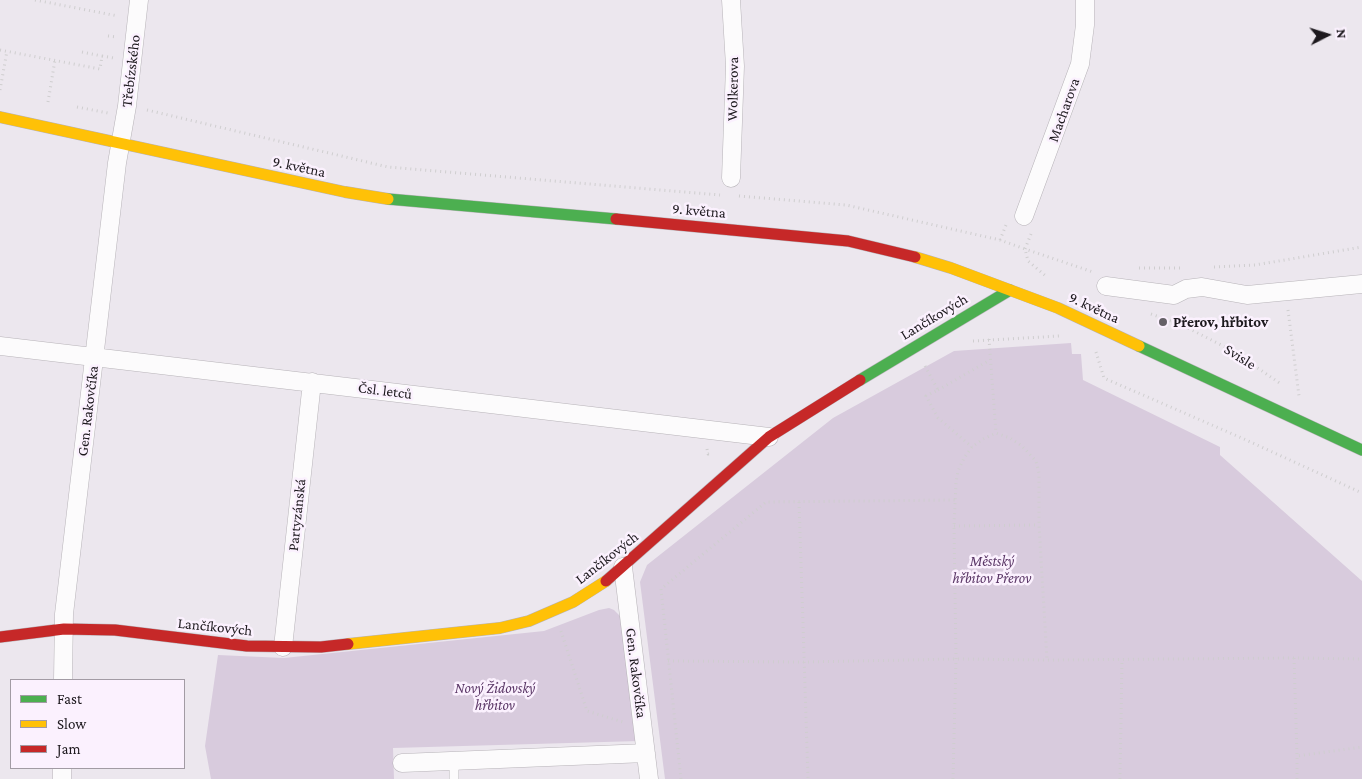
<!DOCTYPE html>
<html>
<head>
<meta charset="utf-8">
<style>
	body { margin:0 }
	#map { position:relative; width:1362px; height:779px; overflow:hidden; background:#ece7ee; font-family:"Crimson Pro",serif }
	canvas { display:block }
	.legend { position:absolute; left:10px; top:679px; width:175px; height:90px; box-sizing:border-box; background:#fbf1fe; border:1px solid #a29ba4; margin:0; padding:6px 9px; list-style:none; font-size:15px; color:#1d191e }
	.legend li { display:flex; align-items:center; gap:10px; height:25px }
	.legend b { width:25px; border:1px solid #a29ba4 }
	.north { position:absolute; left:1302px; top:10px; width:50px; height:50px; -webkit-text-stroke:4px #fbf1fe; paint-order:stroke; rotate:85deg; font-size:14px; font-weight:700; line-height:20px; text-align:center; color:#1d191e }
	.north::after { content:''; display:block; margin:auto; width:18px; height:22px; background:#1d191e; clip-path:polygon(50% 0,100% 100%,50% 72%,0 100%) }
</style>
</head>
<body>
<div id="map">
<canvas width="1362" height="779"></canvas>
<ul class="legend">
<li><b style="height:6px;background:#4caf50"></b>Fast</li>
<li><b style="height:6px;background:#ffc107"></b>Slow</li>
<li><b style="height:6px;background:#c62828"></b>Jam</li>
</ul>
<div class="north">N</div>
</div>
<script>
const g = document.querySelector('canvas').getContext('2d');
g.lineJoin = 'round';
function fill(path, color) {
  g.fillStyle = color;
  g.fill(path, 'evenodd');
}
function poly(rows) {
  const path = new Path2D();
  for (const r of rows) {
    path.moveTo(r[0], r[1]);
    for (let i = 2; i < r.length; i += 2) path.lineTo(r[i], r[i + 1]);
  }
  return path;
}
function trace(path, color, width, dash) {
  g.strokeStyle = color;
  g.lineWidth = width;
  g.lineCap = dash ? 'butt' : 'round';
  g.setLineDash(dash || []);
  g.stroke(path);
}
function label(font, color, halo, rows, align = 'center') {
  g.font = font + ' "Crimson Pro",serif';
  g.lineWidth = 5;
  g.setLineDash([]);
  g.textBaseline = 'middle';
  g.strokeStyle = halo;
  g.fillStyle = color;
  for (const [text, x, y, turn = 0] of rows) {
    g.save();
    g.translate(x, y);
    g.rotate((+turn || 0) * Math.PI / 180);
    g.textAlign = isNaN(turn) ? turn : align;
    if (halo) g.strokeText(text, 0, 0);
    g.fillText(text, 0, 0);
    g.restore();
  }
}
fill(poly([
	[1071,343,1072,354,1081,354,1083,380,1220,447,1220,455,1362,581,1362,779,665,779,640,582,647,565,833,418,954,351],
	[609,608,614,610,620,616,624,629,639,741,393,748,394,779,211,779,205,746,218,655,284,658,544,631,599,610]
]), '#d8cbdd');
const lane = poly([
	[454,760,454,779]
]);
const street = poly([
	[731,178,735,66,731,0],
	[1024,216,1080,64,1085,25,1085,0],
	[1106,286,1174,295,1186,289,1202,287,1247,295,1362,284],
	[0,346,769,437],
	[623,567,649,779],
	[283,647,312,382],
	[63,680,64,614,117,163,127,106,139,0],
	[402,763,646,753],
	[62,779,62,768]
]);
const fast = poly([
	[388,199,616,219],
	[1139,346,1362,450],
	[860,380,1010,290]
]);
const slow = poly([
	[0,117,345,192,388,199],
	[915,257,951,268,1058,308,1139,346],
	[348,644,500,628,529,621,573,602,606,581]
]);
const jam = poly([
	[616,219,848,241,915,257],
	[606,581,769,437,860,380],
	[0,637,64,629,115,630,247,646,321,647,348,644]
]);
trace(lane, '#b7b3b8', 10);
trace(street, '#b7b3b8', 19);
trace(fast, '#b7b3b8', 12);
trace(slow, '#b7b3b8', 12);
trace(jam, '#b7b3b8', 12);
trace(poly([
	[35,0,118,16],
	[108,36,117,37],
	[0,50,100,69,102,56,114,58],
	[82,52,102,56],
	[0,90,7,51],
	[48,102,55,60],
	[77,107,108,113],
	[147,110,388,167,720,195],
	[739,196,846,205,1000,240,1025,249,1028,261,1047,277],
	[1031,234,1025,249,1093,272],
	[1000,240,1006,225],
	[1214,267,1255,265,1362,247],
	[1139,268,1183,268],
	[1288,310,1299,396],
	[1151,314,1182,325,1233,351,1281,384],
	[1182,325,1183,313],
	[989,339,996,433],
	[973,341,1059,336],
	[1096,352,1104,378,1244,439,1362,493],
	[925,366,938,390,926,396,938,418,972,447],
	[938,390,990,360],
	[707,449,708,454,712,453],
	[799,502,808,779],
	[954,526,1039,525],
	[561,631,587,711,623,722],
	[1294,658,1297,756,1362,747],
	[668,661,804,662,956,659,1047,660,1294,658,1362,659],
	[681,779,661,589,766,502,955,500],
	[953,779,956,659,954,526,956,482,958,471,964,458,972,447,983,439,996,433,1010,438,1022,446,1036,461,1039,473,1039,525,1047,660],
	[1120,779,1122,660],
	[1297,779,1297,756]
]), '#cfcecf', 3, [1, 4]);
trace(lane, '#fcfbfc', 9);
trace(street, '#fcfbfc', 18);
trace(fast, '#4caf50', 11);
trace(slow, '#ffc107', 11);
trace(jam, '#c62828', 11);
for (const [x, y, r, color] of [
	[1163,322,5,"#656167"]
]) {
  const dot = new Path2D();
  dot.arc(x, y, r, 0, 2 * Math.PI);
  g.fillStyle = color;
  g.fill(dot);
  trace(dot, '#fbf1fe', 2);
}
label('15px', '#1d191e', '#fbf1fe', [
	["Třebízského",131,71,-83],
	["Wolkerova",733,89,-89],
	["Macharova",1064,110,-70],
	["9. května",299,167,12],
	["9. května",699,211,5],
	["9. května",1094,308,25],
	["Lančíkových",934,317,-31],
	["Svisle",1240,357,32],
	["Čsl. letců",385,391,7],
	["Gen. Rakovčíka",88,411,-83],
	["Partyzánská",297,515,-84],
	["Lančíkových",607,558,-38],
	["Lančíkových",215,627,6],
	["Gen. Rakovčíka",636,673,83]
]);
label('bold 15px', '#1d191e', '#fbf1fe', [
	["Přerov, hřbitov",1173,322]
], 'left');
label('italic 15px', '#5a3666', '#fbf1fe', [
	["Městský",992,561],
	["hřbitov Přerov",992,578],
	["Nový Židovský",495,688],
	["hřbitov",495,705]
]);
</script>
</body>
</html>
